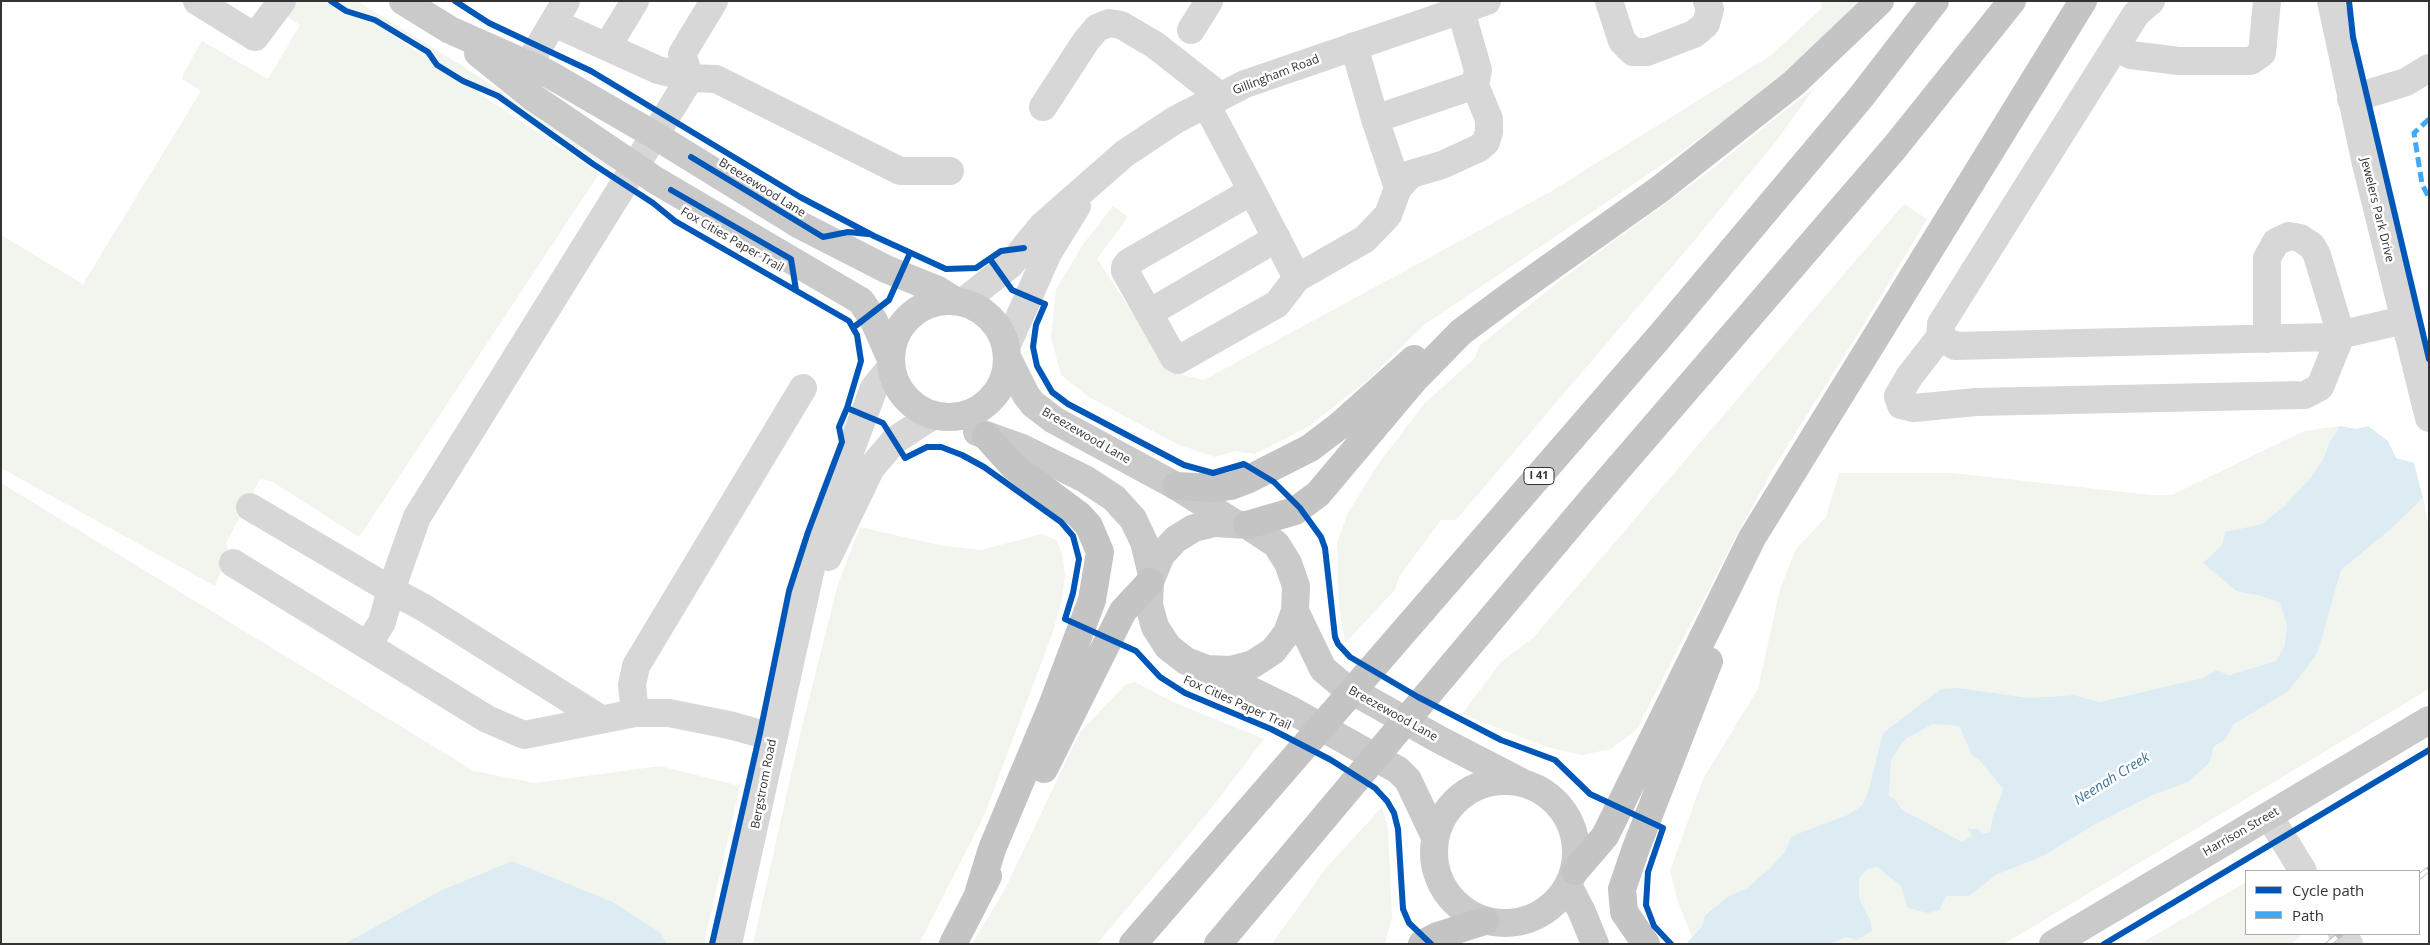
<!DOCTYPE html>
<html>
<head>
<meta charset="utf-8">
<style>
	body { margin:0 }
	#map { position:relative; width:2430px; height:945px; overflow:hidden; background:#fff; font-family:"Open Sans",sans-serif }
	canvas { display:block }
	.frame { position:absolute; inset:0; border:2px solid #333; pointer-events:none }
	.legend { position:absolute; left:2245px; top:870px; width:175px; height:65px; box-sizing:border-box; background:#fff; border:1px solid #adadad; margin:0; padding:6px 9px; list-style:none; font-size:15px; color:#333 }
	.legend li { display:flex; align-items:center; gap:10px; height:25px }
	.legend b { width:25px; border:1px solid #adadad }
</style>
</head>
<body>
<div id="map">
<canvas width="2430" height="945"></canvas>
<div class="frame"></div>
<ul class="legend">
<li><b style="height:6px;background:#0057b8"></b>Cycle path</li>
<li><b style="height:6px;background:#3fa9f5"></b>Path</li>
</ul>
</div>
<script>
const g = document.querySelector('canvas').getContext('2d');
g.lineJoin = 'round';
function fill(path, color) {
  g.fillStyle = color;
  g.fill(path, 'evenodd');
}
function poly(rows) {
  const path = new Path2D();
  for (const r of rows) {
    if (r.length === 3) {
      path.moveTo(r[0] + r[2], r[1]);
      path.arc(r[0], r[1], r[2], 0, 2 * Math.PI);
      continue;
    }
    path.moveTo(r[0], r[1]);
    for (let i = 2; i < r.length; i += 2) path.lineTo(r[i], r[i + 1]);
  }
  return path;
}
function trace(path, color, width, dash) {
  g.strokeStyle = color;
  g.lineWidth = width;
  g.lineCap = dash ? 'butt' : 'round';
  g.setLineDash(dash || []);
  g.stroke(path);
}
function label(font, color, halo, rows, align = 'center') {
  g.font = font + ' "Open Sans",sans-serif';
  g.lineWidth = 5;
  g.setLineDash([]);
  g.textBaseline = 'middle';
  g.strokeStyle = halo;
  g.fillStyle = color;
  for (const [text, x, y, turn = 0] of rows) {
    g.save();
    g.translate(x, y);
    g.rotate((+turn || 0) * Math.PI / 180);
    g.textAlign = isNaN(turn) ? turn : align;
    if (halo) g.strokeText(text, 0, 0);
    g.fillText(text, 0, 0);
    g.restore();
  }
}
fill(poly([
	[287,1,357,1,472,72,613,169,611,171,499,94,477,85,442,65,430,51,378,18,355,10,599,174,359,537,271,481,260,479,226,543,229,552,215,586,1,468,1,235,83,284,201,91,182,79,184,72,202,41,268,79,300,25,281,13],
	[1821,1,1861,1,1802,60,1741,109,1665,163,1425,324,1370,378,1308,427,1255,454,1235,451,1215,457,1177,444,1089,397,1061,375,1051,338,1056,289,1084,243,1113,206,1128,217,1097,259,1171,372,1204,380,1550,192,1770,56,1822,8],
	[1815,87,1777,140,1694,241,1456,520,1441,520,1399,577,1395,590,1345,643,1339,605,1337,543,1348,513,1379,463,1424,404,1475,358,1479,346,1562,279,1707,173],
	[1904,204,1927,219,1861,329,1774,467,1735,538,1637,729,1611,749,1582,755,1547,747,1462,714,1501,662,1533,638],
	[2340,426,2330,442,2323,459,2308,481,2283,507,2262,524,2225,532,2222,545,2203,563,2236,591,2261,596,2280,603,2287,626,2284,647,2276,661,2229,675,2216,670,2203,678,2099,702,2074,695,2030,698,1958,688,1883,733,1869,789,1862,806,1847,815,1792,836,1784,853,1769,869,1747,888,1727,897,1705,914,1702,926,1692,937,1678,902,1670,871,1703,779,1758,689,1780,589,1796,549,1826,517,1839,473,1953,473,2151,495,2172,495,2304,431],
	[1,483,474,771,535,783,660,766,740,786,704,944,667,944,661,933,613,902,512,861,440,891,344,944,1,944],
	[2423,498,2429,529,2429,689,2004,944,1830,944,1846,937,1870,920,1859,898,1859,878,1866,870,1877,867,1946,896,1969,896,1996,875,2043,856,2094,825,2153,795,2188,782,2210,762,2214,746,2225,740,2234,724,2251,712,2318,652,2341,570,2391,529],
	[860,527,939,545,981,550,1042,534,1056,540,1062,553,1065,574,1062,600,1051,637,984,816,919,944,753,944,800,735,838,584],
	[1135,682,1173,702,1264,739,1213,806,1097,944,972,944,1005,889,1080,732,1126,684],
	[1933,724,1959,726,1972,755,1979,760,2003,789,1992,819,1990,832,1983,833,1977,829,1968,828,1972,836,1962,843,1901,809,1894,799,1889,796,1891,761,1900,746,1907,738],
	[1382,807,1388,828,1392,918,1385,944,1272,944,1326,868],
	[2246,882,2246,934,2303,934,2292,944,2140,944]
]), '#f1f5ed');
fill(poly([
	[2340,426,2357,429,2368,426,2388,441,2396,458,2414,463,2423,498,2391,529,2341,570,2318,652,2298,679,2287,692,2234,724,2225,740,2214,746,2210,762,2188,782,2153,795,2094,825,2043,856,1996,875,1969,896,1946,896,1939,910,1928,913,1908,908,1901,886,1877,867,1866,870,1859,878,1859,898,1870,920,1872,931,1857,940,1846,937,1830,944,1686,944,1702,926,1705,915,1727,897,1747,888,1769,869,1784,853,1792,836,1847,815,1862,806,1869,789,1883,733,1941,689,1958,688,2030,698,2074,695,2099,702,2203,678,2216,670,2229,675,2276,661,2284,647,2287,626,2280,603,2261,596,2236,591,2203,563,2222,545,2225,532,2262,524,2283,507,2308,481,2323,459,2330,442],
	[1933,724,1959,726,1972,755,1979,760,2003,789,1992,819,1990,832,1983,833,1977,829,1967,828,1972,836,1962,842,1901,809,1894,798,1889,796,1891,761,1900,746,1907,738],
	[512,861,613,902,661,933,667,944,344,944,440,891]
]), '#ddebf3');
trace(poly([
	[197,1,255,37,282,1],
	[1609,1,1622,41,1633,52,1647,52,1694,34,1706,24,1710,9,1707,1],
	[2151,1,2136,14,1941,324,1940,337,1955,346,2330,337,2404,320],
	[2331,1,2366,164,2429,418],
	[554,23,658,70,690,78,716,79,900,171,950,171],
	[1191,30,1209,1],
	[1354,46,1375,119,1475,85,1478,70,1461,11],
	[607,47,635,1],
	[2115,47,2131,55,2179,61,2251,61,2262,53,2267,1],
	[528,65,566,1],
	[2351,99,2406,82,2429,68],
	[1206,104,1252,191,1297,278,1277,304,1178,360,1174,358,1125,271,1125,267,1129,262,1252,191],
	[1043,107,1086,41,1097,28,1109,23,1121,25,1155,45,1220,96],
	[1375,119,1398,188],
	[1297,278,1365,239,1388,215,1398,188,1411,174,1442,165,1479,148,1486,142,1489,132,1489,119,1475,85],
	[963,302,1011,264,1042,226,1124,154,1175,120,1245,84,1487,1],
	[1149,313,1277,238],
	[1940,337,1909,377,1898,396,1901,405,1914,408,1976,402,2305,395,2320,387,2341,335,2317,255,2312,246,2300,238,2289,236,2276,242,2267,258,2267,339],
	[1006,347,1048,253,1077,206],
	[250,507,391,590,417,517,690,78,682,54,714,1],
	[828,557,871,468,895,440,932,416],
	[233,563,487,719,524,735,635,713,669,713,729,725,773,737],
	[368,645,382,622,391,590,426,609,601,719],
	[635,713,632,685,636,666,803,388],
	[2269,816,2303,871],
	[2342,934,2349,944],
	[728,944,813,559,829,507,874,388,891,367]
]), '#d7d7d7', 28);
trace(poly([
	[403,1,450,30,547,73,656,136,800,225,886,269,938,290,954,300],
	[478,53,534,98,655,180,861,301,874,321,890,357],
	[949,359,58],
	[1008,359,1026,395,1033,404,1054,420,1176,486,1236,524],
	[977,432,1022,448,1085,479,1114,498,1133,519,1144,542,1152,575],
	[1295,611,1287,633,1273,651,1253,664,1231,670,1207,669,1186,661,1168,647,1155,627,1149,605,1150,582,1161,555,1176,539,1194,528,1215,523,1247,525,1276,544,1288,563,1296,586,1295,611,1323,669,1342,685,1440,740,1523,783],
	[1211,671,1289,709,1398,770,1408,780,1435,837],
	[1505,852,71],
	[1569,887,1582,912,1595,944],
	[2053,944,2429,720]
]), '#cacaca', 28);
trace(poly([
	[1176,486,1217,488,1231,486,1247,480,1310,448,1339,426,1414,359],
	[1247,525,1295,511,1318,494,1414,380,1461,332,1511,295,1660,189,1794,83,1880,1],
	[1044,769,1123,611,1150,582],
	[1575,871,1605,836,1752,538,2083,1],
	[979,891,992,849,1052,706,1092,600,1100,552,1089,526,1079,515,1013,466,986,436],
	[953,944,988,876],
	[1133,944,1661,335,1861,97,1935,1],
	[1218,944,1592,499,1895,147,2012,1],
	[1422,944,1437,936,1485,921],
	[1646,944,1624,912,1622,889,1636,848,1709,661]
]), '#c4c4c4', 28);
const rail = poly([
	[2419,877,2429,869],
	[2328,944,2341,934]
]);
trace(rail, '#bebebe', 5.5);
trace(rail, '#fff', 4, [11]);
trace(poly([
	[2429,119,2414,133,2422,184,2429,198]
]), '#3fa9f5', 5, [10, 5]);
trace(poly([
	[331,1,346,11,375,20,428,52,437,65,463,81,498,96,593,164,653,203,675,221,849,321,857,335,861,361,847,408,883,423,905,458,927,447,941,447,962,455,984,467,1061,522,1073,536,1079,559,1073,593,1065,619,1136,651,1160,677,1185,693,1271,729,1331,760,1375,788,1387,801,1394,813,1398,829,1403,909,1409,923,1431,944],
	[455,1,489,23,591,71,800,197,874,236,946,269,976,268,1001,251,1024,248],
	[2349,1,2353,37,2429,359],
	[691,157,823,237,848,232,868,234],
	[671,190,791,259,796,290],
	[990,259,1012,290,1045,304,1036,325,1033,347,1037,366,1052,392,1068,404,1184,465,1213,473,1244,464,1274,482,1300,508,1321,537,1325,548,1335,637,1338,644,1350,657,1418,697,1501,740,1555,760,1590,794,1663,828,1648,872,1646,905,1654,926,1671,944],
	[854,327,889,300,910,253],
	[712,944,760,733,789,591,808,532,842,442,839,427,847,408],
	[2104,944,2429,750]
]), '#0057b8', 6);
for (const [x, y, w] of [
	[1539,476,30]
]) {
  const box = new Path2D();
  box.roundRect(x - w / 2, y - 8.5, w, 17, 4);
  g.fillStyle = '#fff';
  g.fill(box);
  trace(box, '#333', 1);
}
label('bold 11px', '#333', null, [
	["I 41",1539,476]
]);
label('12px', '#333', '#fff', [
	["Gillingham Road",1276,75,-21],
	["Breezewood Lane",762,188,32],
	["Jewelers Park Drive",2377,210,76],
	["Fox Cities Paper Trail",732,240,30],
	["Breezewood Lane",1086,436,30],
	["Fox Cities Paper Trail",1237,703,24],
	["Breezewood Lane",1393,714,29],
	["Bergstrom Road",764,784,-79],
	["Harrison Street",2241,832,-30]
]);
label('italic 14px', '#3f7597', '#fff', [
	["Neenah Creek",2112,779,-32]
]);
</script>
</body>
</html>
